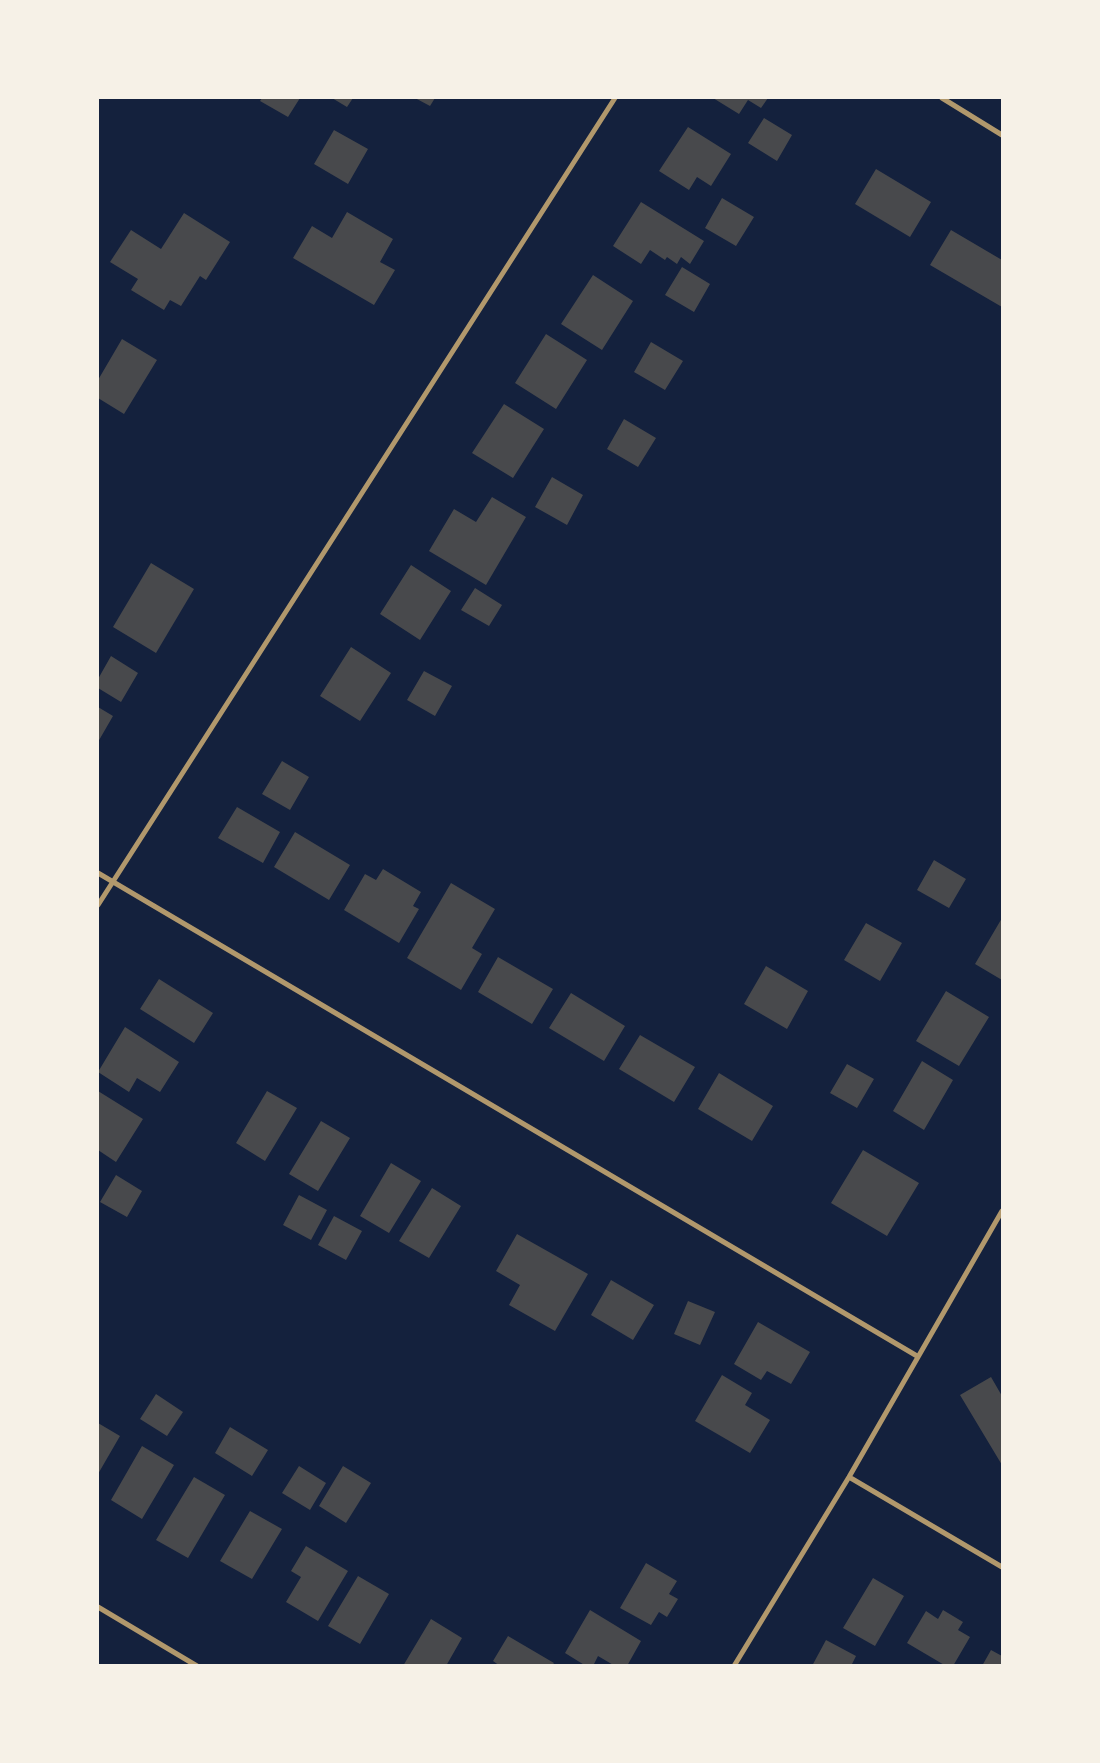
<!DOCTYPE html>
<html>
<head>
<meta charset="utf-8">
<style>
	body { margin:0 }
	#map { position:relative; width:1100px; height:1763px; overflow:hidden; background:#14213d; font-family:Cabin,sans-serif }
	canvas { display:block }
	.frame { position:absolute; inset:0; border:99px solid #f6f1e7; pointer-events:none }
</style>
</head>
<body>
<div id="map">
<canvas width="1100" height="1763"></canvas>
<div class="frame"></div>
</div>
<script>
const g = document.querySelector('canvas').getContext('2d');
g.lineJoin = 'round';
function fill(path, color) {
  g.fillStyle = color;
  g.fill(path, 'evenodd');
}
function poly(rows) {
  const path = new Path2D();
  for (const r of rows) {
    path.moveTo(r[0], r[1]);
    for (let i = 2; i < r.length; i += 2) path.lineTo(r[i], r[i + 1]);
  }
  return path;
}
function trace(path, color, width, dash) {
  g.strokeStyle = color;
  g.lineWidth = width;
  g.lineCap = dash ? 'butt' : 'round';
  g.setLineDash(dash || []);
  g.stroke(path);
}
fill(poly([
	[262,98,300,98,288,117,260,101],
	[332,98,353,98,347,107],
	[415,98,435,98,430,106],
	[713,98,768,98,761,108,748,100,739,114],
	[764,118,792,135,777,161,748,143],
	[688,127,731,154,711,186,697,177,689,190,659,171],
	[334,130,368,149,348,184,314,164],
	[876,169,931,202,910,237,855,204],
	[722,198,754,217,736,246,705,228],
	[641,202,704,241,690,264,681,257,677,264,667,257,665,260,650,250,641,264,613,246],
	[347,212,393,239,380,262,395,270,374,305,293,258,312,226,332,238],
	[184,213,230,242,206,280,200,276,181,306,170,300,164,310,131,290,138,279,110,262,131,230,161,249],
	[951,230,1002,260,1002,307,930,265],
	[682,267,710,284,694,312,665,295],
	[593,275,633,301,602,350,561,324],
	[546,334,587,360,556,409,515,383],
	[122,339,157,360,124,414,98,398,98,380],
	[651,342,683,361,665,390,634,372],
	[504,404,544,429,513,478,472,453],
	[624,419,656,438,638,467,607,449],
	[552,477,583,495,567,525,535,507],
	[492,497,526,517,486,585,429,551,454,509,476,522],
	[151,563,194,589,156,653,113,627],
	[411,565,451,591,420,640,380,614],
	[475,588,502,605,489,626,461,610],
	[351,647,391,673,360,721,320,696],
	[111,656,138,673,121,702,98,688,98,679],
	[424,671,452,686,435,716,407,700],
	[98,707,113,716,98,742],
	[282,761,309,777,290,810,262,794],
	[237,807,280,832,263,863,218,838],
	[295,832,350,865,329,900,274,867],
	[934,860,966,879,949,908,917,890],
	[383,869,421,892,413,906,419,909,399,943,344,910,365,874,376,880],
	[451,883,495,909,472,948,482,954,461,990,407,958],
	[1002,918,1002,980,975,964],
	[866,923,902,943,880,981,844,960],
	[498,957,553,989,532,1024,478,992],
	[766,966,808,991,787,1029,744,1004],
	[159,979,213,1013,194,1043,140,1009],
	[946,991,989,1017,959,1066,916,1041],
	[571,993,625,1026,604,1061,549,1028],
	[125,1027,179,1062,160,1092,137,1078,129,1092,98,1072],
	[640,1035,695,1067,674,1102,619,1069],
	[922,1061,953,1080,924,1130,893,1111],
	[847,1064,874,1079,857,1108,830,1093],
	[719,1073,773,1106,752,1141,698,1109],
	[98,1091,143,1119,116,1162,98,1150],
	[267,1091,297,1108,265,1161,236,1143],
	[321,1121,350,1138,318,1191,289,1174],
	[863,1150,919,1183,887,1236,831,1203],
	[391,1163,421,1181,389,1233,360,1216],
	[116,1175,142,1191,127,1217,100,1202],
	[432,1188,461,1206,429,1258,399,1241],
	[299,1195,327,1210,311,1240,283,1225],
	[334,1216,362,1231,346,1260,318,1245],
	[517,1234,588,1274,555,1331,509,1305,520,1285,496,1271],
	[611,1280,654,1305,633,1340,591,1315],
	[688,1301,715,1312,700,1345,674,1334],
	[758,1322,810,1352,791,1384,767,1371,761,1380,734,1364],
	[722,1375,752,1393,745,1405,770,1420,750,1453,695,1421],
	[991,1377,1002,1396,1002,1465,960,1395],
	[156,1394,183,1412,167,1436,140,1419],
	[98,1423,120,1436,98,1474],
	[230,1427,268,1450,252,1476,215,1453],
	[142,1446,174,1465,142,1519,111,1500],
	[299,1466,326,1483,310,1510,282,1493],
	[343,1466,371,1483,346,1523,319,1506],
	[194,1477,225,1495,188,1558,156,1540],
	[250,1511,282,1529,252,1579,220,1561],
	[306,1546,348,1571,318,1621,286,1602,301,1577,291,1571],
	[646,1563,677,1581,669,1594,678,1599,667,1617,659,1612,651,1625,620,1608],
	[358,1576,389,1594,360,1644,328,1626],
	[873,1578,904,1596,875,1646,843,1628],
	[590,1610,641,1641,627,1666,615,1666,598,1656,593,1666,586,1666,565,1653],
	[943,1610,963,1622,958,1630,970,1637,953,1666,946,1666,907,1643,926,1611,938,1619],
	[431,1619,462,1638,446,1666,403,1666],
	[508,1636,554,1663,552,1666,500,1666,493,1661],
	[826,1640,856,1656,851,1666,812,1666],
	[991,1650,1002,1656,1002,1666,982,1666]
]), '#48494c');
trace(poly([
	[942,98,1002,135],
	[98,873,917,1356],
	[98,905,615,98],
	[849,1477,1002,1567],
	[98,1607,197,1666],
	[734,1666,849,1477,1002,1211]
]), '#b1986c', 5);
</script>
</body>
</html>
